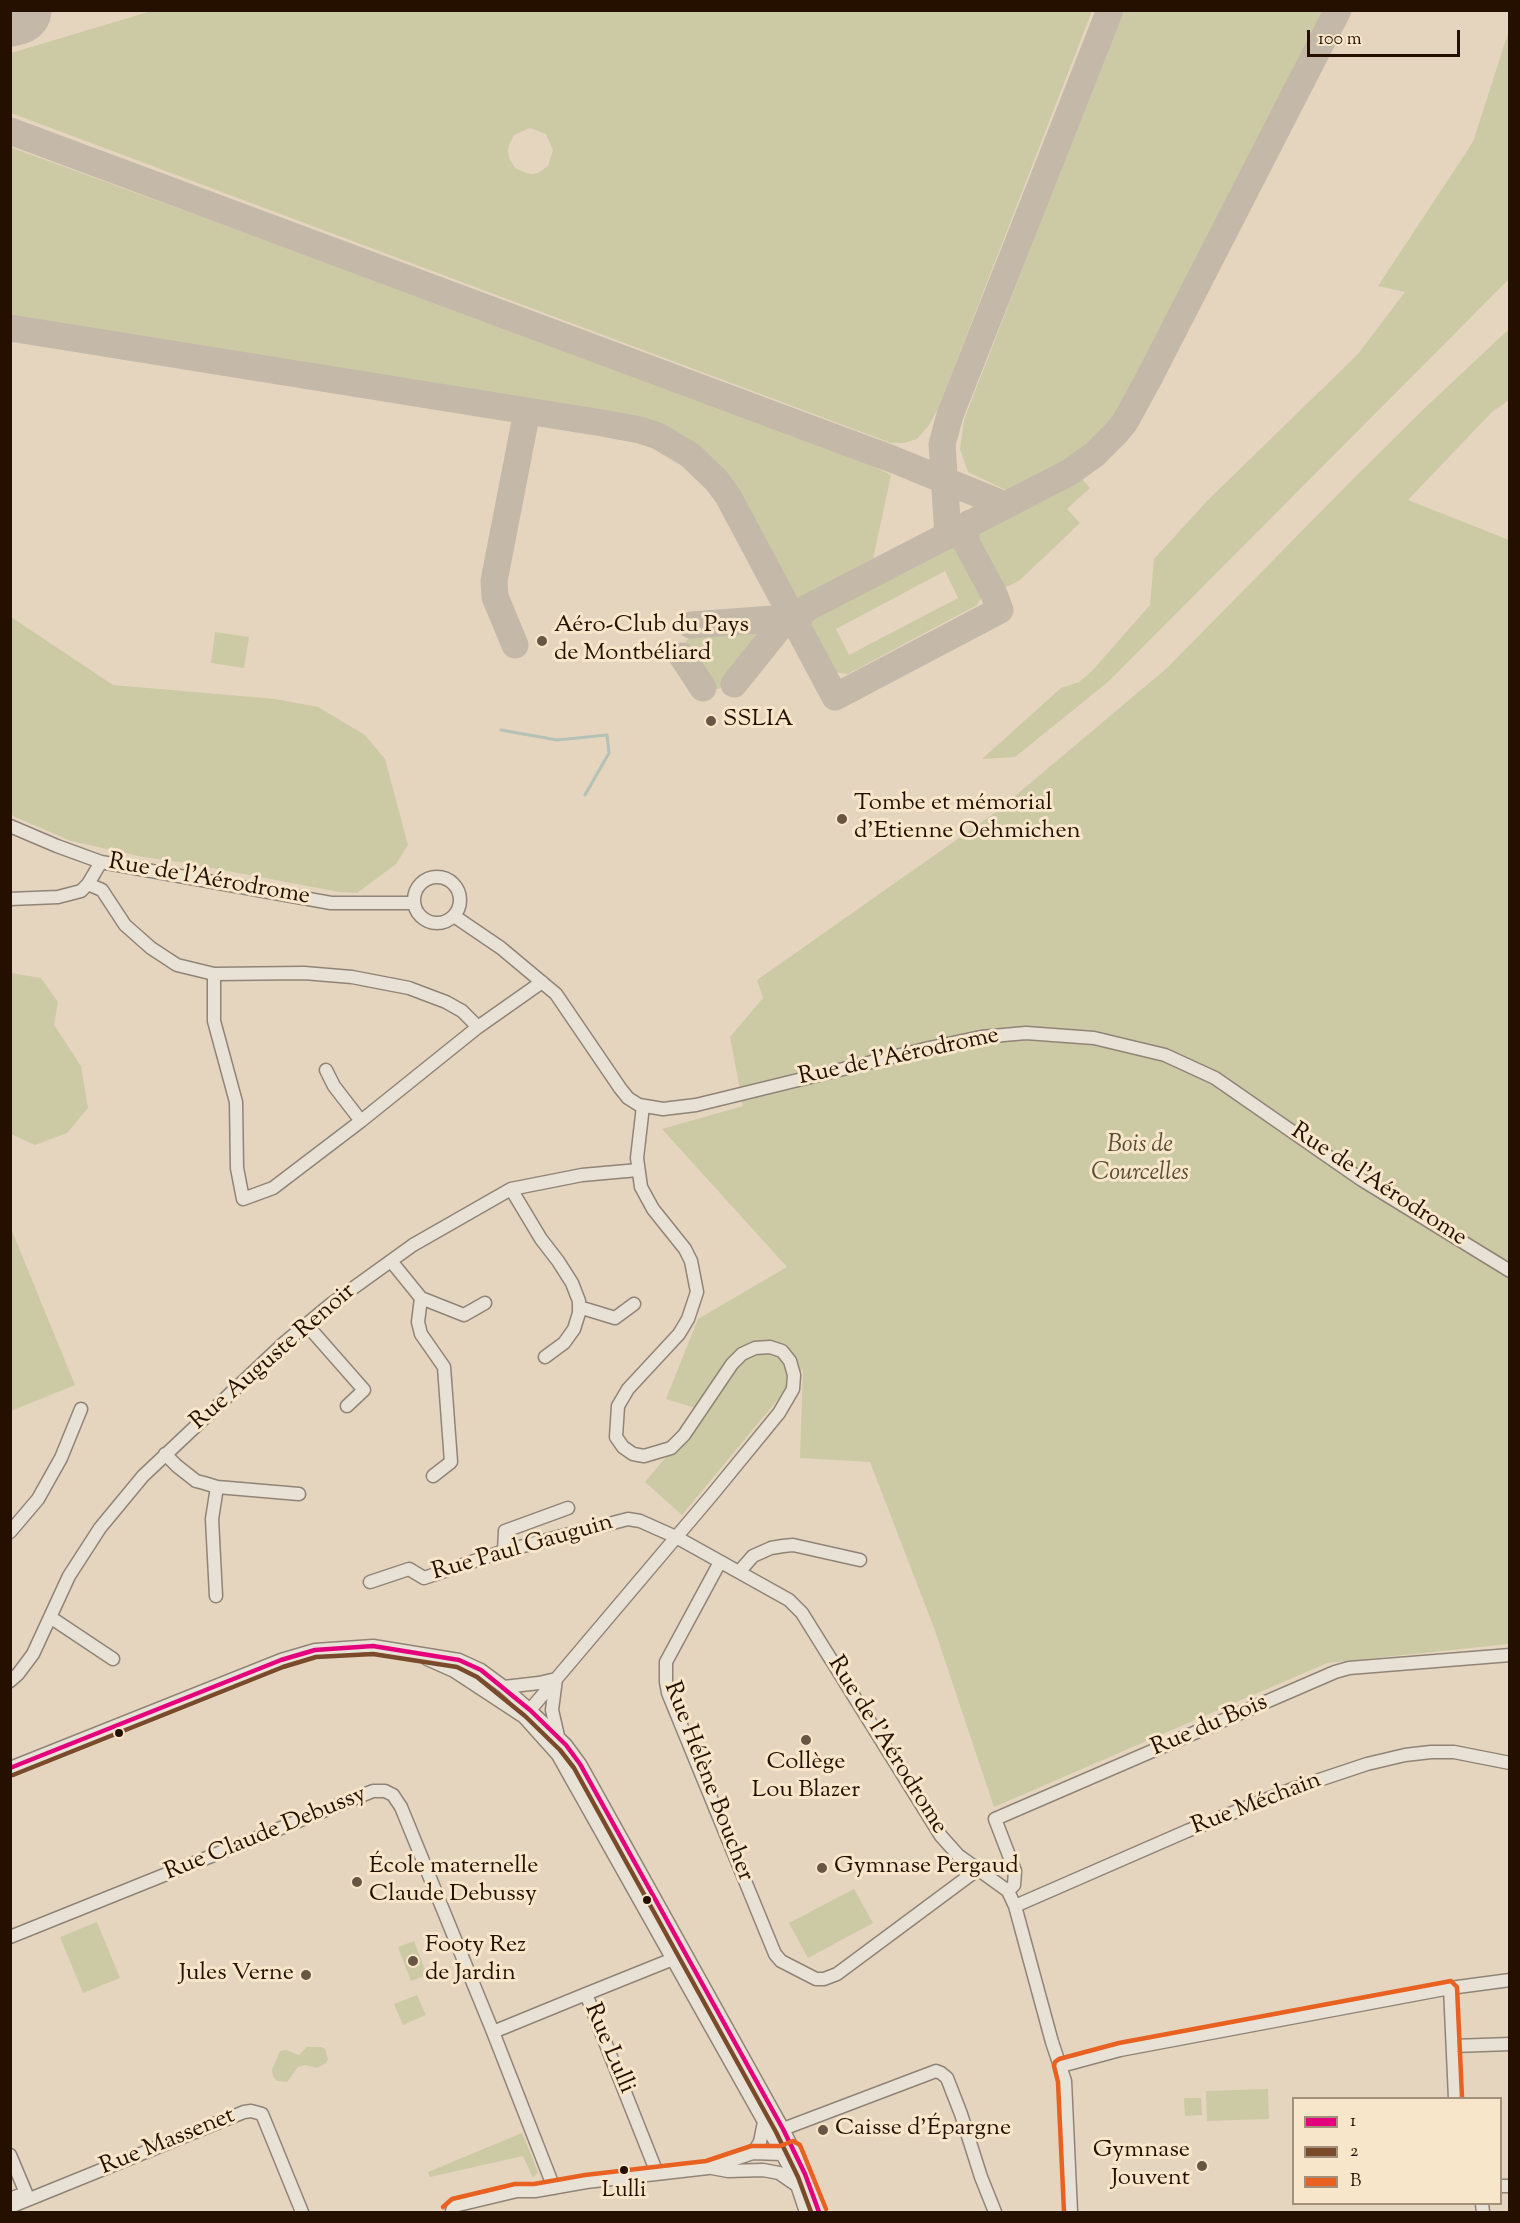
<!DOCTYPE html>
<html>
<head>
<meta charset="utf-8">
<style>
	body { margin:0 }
	#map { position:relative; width:1520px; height:2223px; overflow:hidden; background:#e5d5bf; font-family:"Sorts Mill Goudy",serif }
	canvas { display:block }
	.frame { position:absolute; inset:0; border:12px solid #251000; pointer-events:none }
	.legend { position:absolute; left:1292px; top:2097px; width:210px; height:108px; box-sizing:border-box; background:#f8e6cb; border:2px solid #a4907a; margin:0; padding:8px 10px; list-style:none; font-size:18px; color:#251000 }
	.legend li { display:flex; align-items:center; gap:12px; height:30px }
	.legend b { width:30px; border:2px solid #a4907a }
	.scale { position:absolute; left:1307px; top:30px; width:153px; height:27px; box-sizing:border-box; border:3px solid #251000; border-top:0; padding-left:8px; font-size:18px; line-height:21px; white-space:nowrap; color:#251000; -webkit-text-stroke:4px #f8e6cb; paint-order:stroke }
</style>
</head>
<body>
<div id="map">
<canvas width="1520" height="2223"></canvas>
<div class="frame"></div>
<ul class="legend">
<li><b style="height:8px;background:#e5007d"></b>1</li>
<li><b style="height:8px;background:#7a4b2a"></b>2</li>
<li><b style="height:8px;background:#e86120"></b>B</li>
</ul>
<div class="scale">100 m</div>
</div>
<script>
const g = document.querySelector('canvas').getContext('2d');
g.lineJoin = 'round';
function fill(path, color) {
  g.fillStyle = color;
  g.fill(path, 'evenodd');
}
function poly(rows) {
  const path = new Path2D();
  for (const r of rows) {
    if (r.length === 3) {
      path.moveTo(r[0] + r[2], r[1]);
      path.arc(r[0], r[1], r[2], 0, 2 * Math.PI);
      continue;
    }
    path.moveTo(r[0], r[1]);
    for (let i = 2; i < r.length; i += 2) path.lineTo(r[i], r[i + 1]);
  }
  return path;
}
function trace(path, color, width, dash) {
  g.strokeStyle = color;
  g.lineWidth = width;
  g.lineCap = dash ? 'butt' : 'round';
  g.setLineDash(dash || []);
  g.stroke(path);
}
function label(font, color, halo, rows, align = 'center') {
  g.font = font + ' "Sorts Mill Goudy",serif';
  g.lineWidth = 6;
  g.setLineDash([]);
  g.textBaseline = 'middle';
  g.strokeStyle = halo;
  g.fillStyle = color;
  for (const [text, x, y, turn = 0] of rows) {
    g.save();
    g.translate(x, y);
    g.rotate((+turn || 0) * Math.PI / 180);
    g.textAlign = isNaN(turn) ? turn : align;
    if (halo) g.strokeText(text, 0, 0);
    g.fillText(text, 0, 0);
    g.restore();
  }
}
fill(poly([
	[155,10,1092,10,1092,11,938,409,929,425,917,439,904,443,891,443,11,113,11,53],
	[530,128,546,134,553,150,548,166,538,173,532,174,526,173,515,168,509,158,508,151,509,145,514,135],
	[1122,11,1328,11,1115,420,1097,440,1070,461,1010,492,968,472,960,449,964,420],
	[1509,30,1509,279,1108,682,1015,757,982,759,1061,688,1079,682,1092,671,1150,605,1154,559,1208,500,1358,354,1405,292,1378,286,1473,142],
	[10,147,835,448,891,475,872,564,813,596,802,599,794,598,788,592,732,487,719,469,686,440,647,423,11,321],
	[1509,329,1509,400,1492,412,1408,500,1509,540,1509,1644,1327,1663,994,1807,934,1628,870,1462,800,1458,803,1369,682,1515,645,1482,705,1411,666,1399,698,1319,787,1267,662,1129,743,1106,730,1037,763,998,757,980,996,812,1167,668,1355,477,1428,405],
	[1069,478,1083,480,1090,488,1067,509,1080,523,1020,580,1009,586,1005,587,999,584,975,542,976,529],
	[946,543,953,544,961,548,982,587,981,599,977,605,848,674,832,672,828,667,807,628,812,614],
	[945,571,958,598,849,655,836,629],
	[11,617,113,685,275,699,318,707,365,735,385,759,408,845,396,864,357,893,339,892,180,862,143,857,71,841,13,816,10,810],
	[772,629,732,681,718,689,709,689,684,654,684,644,692,634],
	[215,632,249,637,244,668,211,663],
	[11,973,41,978,58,1002,54,1025,81,1066,88,1108,67,1133,35,1145,11,1134],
	[12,1231,75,1385,11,1411,10,1232],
	[854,1889,873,1923,808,1958,789,1923],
	[97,1922,120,1978,83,1993,60,1937],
	[414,1941,427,1975,411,1981,398,1947],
	[417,1995,426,2015,403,2025,394,2004],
	[307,2047,322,2047,325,2049,328,2059,326,2063,317,2068,305,2065,298,2067,287,2082,277,2081,273,2077,272,2070,280,2051,286,2050,299,2055],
	[1268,2089,1269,2119,1207,2121,1206,2091],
	[1184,2098,1201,2098,1202,2115,1185,2116],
	[522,2133,538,2172,533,2178,523,2156,430,2177,428,2172]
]), '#ccc9a5');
trace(poly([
	[501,730,557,740,607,735,609,753,585,795]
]), '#b3c1b7', 3);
trace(poly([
	[10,131,892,459,1005,505],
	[10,328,602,423,640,430,658,436,690,455,716,480,728,496,835,697,1000,610,994,594,967,544,965,530,970,523],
	[962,538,956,535,948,535,942,444,950,415,1110,10],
	[691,625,787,618,792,615],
	[798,625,800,615,807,608,1070,472,1095,454,1116,433,1125,422,1148,380,1338,10],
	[515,645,495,597,494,581,527,411],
	[682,656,703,688],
	[734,684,787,618]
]), '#c4b8a8', 27);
trace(poly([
	[10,12,17,10]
]), '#c4b8a8', 69);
const minor = poly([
	[10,826,57,846,101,862,331,903,413,903],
	[437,900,23],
	[88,884,102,890,125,925,151,948,177,965,214,974,304,973,352,977,409,988,446,1002,462,1011,478,1027],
	[10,899,58,897,81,891,88,884,101,862],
	[454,916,501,948,556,994,620,1088,628,1098,639,1105,663,1109,696,1105,929,1048,981,1037,1026,1033,1094,1038,1165,1055,1215,1078,1362,1180,1510,1271],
	[214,974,214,1021,236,1102,237,1168,243,1199,273,1188,361,1121,478,1027,542,982],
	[326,1070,334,1086,361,1121],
	[511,1189,541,1239,558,1261,572,1283,579,1301,579,1313,574,1329,564,1343,545,1357],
	[391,1261,421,1298,418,1322,421,1334,444,1367,451,1462,433,1476],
	[421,1298,464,1315,485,1303],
	[579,1307,615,1318,634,1304],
	[306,1324,364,1390,347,1406],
	[165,1454,177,1466,196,1481,204,1483,217,1487,299,1494],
	[10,1532,38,1499,61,1458,81,1409],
	[504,1551,505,1531,568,1508],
	[720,1562,666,1662,666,1682,668,1693,775,1954,781,1961,816,1979,824,1979,837,1974,977,1870],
	[739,1572,753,1556,771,1548,783,1546,793,1545,860,1560],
	[370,1582,409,1569,424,1578,504,1551,628,1519,640,1521,676,1537,789,1600,802,1613,941,1836,958,1855,1008,1891,1015,1906,1052,2042,1065,2081,1071,2212],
	[216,1596,212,1519,217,1487],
	[50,1617,113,1659],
	[427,1659,454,1671,524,1717,558,1755,776,2143,794,2176,806,2212],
	[10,1681,18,1674,33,1654,69,1576,100,1528,143,1476,284,1343,331,1304,413,1245,511,1189,582,1175,638,1170],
	[504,1687,539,1683,556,1679,552,1710,558,1736],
	[524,1717,711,1496,779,1413,793,1389,794,1375,790,1361,782,1351,770,1347,755,1348,742,1354,732,1364,684,1435,671,1448,644,1456,633,1454,623,1447,616,1437,618,1406,628,1389,679,1334,688,1319,697,1292,691,1261,685,1249,653,1209,641,1187,637,1158,643,1106],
	[10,1768,281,1660,315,1650,373,1646,459,1660,481,1670,504,1687,530,1710,566,1745,580,1764,783,2129,805,2174,819,2212],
	[1008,1891,1014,1885,1015,1871,995,1819,1335,1672,1349,1668,1510,1655],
	[1015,1906,1187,1831,1295,1788,1367,1764,1405,1755,1431,1752,1454,1752,1510,1763],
	[10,1937,373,1791,385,1791,393,1795,401,1807,493,2032,586,1994,657,2173],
	[1450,1988,1455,2098],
	[586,1994,673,1959],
	[493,2032,554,2188],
	[1454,2046,1510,2044],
	[1061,2066,1120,2050,1450,1988,1510,1980],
	[783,2129,936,2071,941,2073,947,2078,961,2114,981,2177,995,2212],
	[753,2153,760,2142,764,2122],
	[10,2155,26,2193,12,2198],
	[712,2168,728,2171,763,2170,779,2173,795,2184],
	[1500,2186,1510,2186],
	[1482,2204,1483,2212],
	[10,2207,244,2112,251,2111,262,2114,302,2212],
	[452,2211,454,2206,517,2191,535,2191,586,2182,708,2168,753,2153,782,2154]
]);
trace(minor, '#908476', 15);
trace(minor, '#e8e1d6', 12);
trace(poly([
	[10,1768,281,1660,315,1650,373,1646,459,1660,481,1670,530,1710,566,1745,580,1764,783,2129,805,2174,819,2212]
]), '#e5007d', 4.5);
trace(poly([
	[13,1775,283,1667,316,1657,373,1654,457,1667,477,1677,525,1716,560,1750,574,1768,776,2132,798,2177,811,2212]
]), '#7a4b2a', 4.5);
trace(poly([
	[443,2207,452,2199,515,2184,534,2184,585,2175,706,2161,751,2146,780,2146,793,2141,800,2145,826,2209],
	[1064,2212,1058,2082,1054,2066,1055,2062,1059,2059,1119,2043,1451,1981,1457,1987,1462,2098]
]), '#e86120', 4.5);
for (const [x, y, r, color] of [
	[542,641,6,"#685543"],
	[711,721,6,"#685543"],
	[842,819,6,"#685543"],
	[119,1733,5,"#251000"],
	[806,1740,6,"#685543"],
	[822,1868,6,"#685543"],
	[357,1882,6,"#685543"],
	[647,1900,5,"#251000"],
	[413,1961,6,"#685543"],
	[306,1975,6,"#685543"],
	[823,2130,6,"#685543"],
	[1202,2166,6,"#685543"],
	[624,2170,5,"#251000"]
]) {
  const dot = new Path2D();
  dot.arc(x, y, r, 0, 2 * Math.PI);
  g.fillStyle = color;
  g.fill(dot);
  trace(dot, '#f8e6cb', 2);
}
label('22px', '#251000', '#f8e6cb', [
	["Lulli",624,2192]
]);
label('24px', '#251000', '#f8e6cb', [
	["Aéro-Club du Pays",554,627],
	["de Montbéliard",554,655],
	["SSLIA",723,721],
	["Tombe et mémorial",854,805],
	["d'Etienne Oehmichen",854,833],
	["Collège",806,1764,"center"],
	["Lou Blazer",806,1792,"center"],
	["École maternelle",369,1868],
	["Claude Debussy",369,1896],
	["Gymnase Pergaud",834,1868],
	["Footy Rez",425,1947],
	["de Jardin",425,1975],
	["Jules Verne",294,1975,"right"],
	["Caisse d'Épargne",835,2130],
	["Gymnase",1190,2152,"right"],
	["Jouvent",1190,2180,"right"]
], 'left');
label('24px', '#251000', '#f8e6cb', [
	["Rue de l'Aérodrome",209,881,10],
	["Rue de l'Aérodrome",899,1058,-12],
	["Rue de l'Aérodrome",1378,1186,33],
	["Rue Auguste Renoir",274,1358,-41],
	["Rue Paul Gauguin",523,1549,-16],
	["Rue du Bois",1210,1727,-23],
	["Rue de l'Aérodrome",886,1746,58],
	["Rue Hélène Boucher",707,1782,69],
	["Rue Méchain",1257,1805,-21],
	["Rue Claude Debussy",266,1835,-22],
	["Rue Lulli",608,2049,67],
	["Rue Massenet",168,2143,-22]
]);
label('italic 24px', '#584e32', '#f8e6cb', [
	["Bois de",1140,1147],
	["Courcelles",1140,1175]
]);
</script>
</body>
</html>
